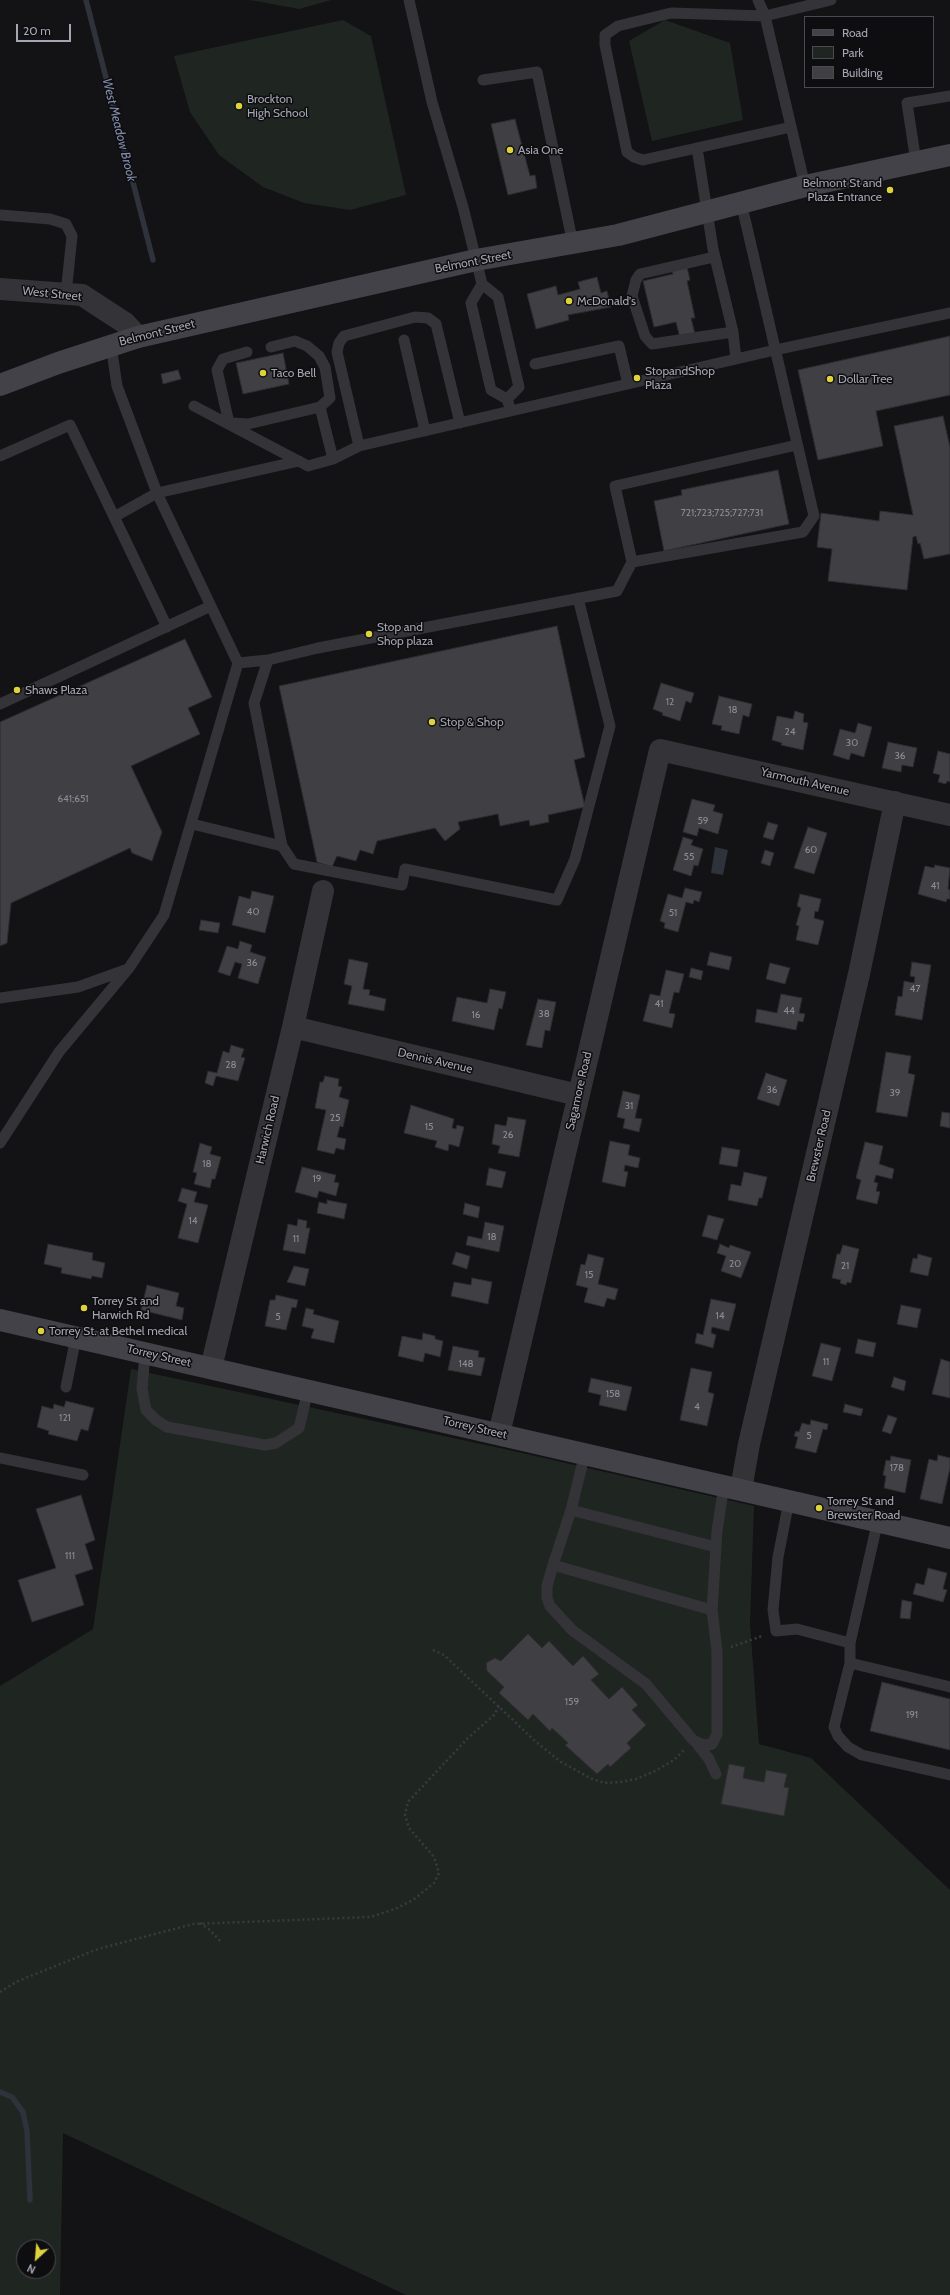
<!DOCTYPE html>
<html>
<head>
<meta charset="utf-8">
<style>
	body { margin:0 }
	#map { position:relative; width:950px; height:2295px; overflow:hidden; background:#131214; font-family:Cabin,sans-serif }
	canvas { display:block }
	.legend { position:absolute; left:804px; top:16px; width:130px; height:72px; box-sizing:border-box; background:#0e0d0f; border:1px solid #4a4a51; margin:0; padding:5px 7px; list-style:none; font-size:12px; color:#a5a6b3 }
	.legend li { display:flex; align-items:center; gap:8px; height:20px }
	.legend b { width:20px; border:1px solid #4a4a51 }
	.north { position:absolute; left:16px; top:2239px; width:40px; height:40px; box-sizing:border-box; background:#0e0d0f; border:1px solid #4a4a51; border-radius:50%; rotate:206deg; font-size:11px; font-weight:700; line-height:16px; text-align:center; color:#a5a6b3 }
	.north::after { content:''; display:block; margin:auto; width:14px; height:18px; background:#dfd23f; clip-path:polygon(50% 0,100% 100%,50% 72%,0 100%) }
	.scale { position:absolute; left:16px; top:24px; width:55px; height:18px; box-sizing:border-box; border:2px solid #a5a6b3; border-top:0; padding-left:5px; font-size:12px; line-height:14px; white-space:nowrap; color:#a5a6b3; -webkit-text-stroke:3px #0e0d0f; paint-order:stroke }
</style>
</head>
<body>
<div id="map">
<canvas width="950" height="2295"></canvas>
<ul class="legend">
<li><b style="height:5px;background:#424248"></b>Road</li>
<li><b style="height:11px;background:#1f2621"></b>Park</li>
<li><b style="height:11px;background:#3f3f44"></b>Building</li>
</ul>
<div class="north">N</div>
<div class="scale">20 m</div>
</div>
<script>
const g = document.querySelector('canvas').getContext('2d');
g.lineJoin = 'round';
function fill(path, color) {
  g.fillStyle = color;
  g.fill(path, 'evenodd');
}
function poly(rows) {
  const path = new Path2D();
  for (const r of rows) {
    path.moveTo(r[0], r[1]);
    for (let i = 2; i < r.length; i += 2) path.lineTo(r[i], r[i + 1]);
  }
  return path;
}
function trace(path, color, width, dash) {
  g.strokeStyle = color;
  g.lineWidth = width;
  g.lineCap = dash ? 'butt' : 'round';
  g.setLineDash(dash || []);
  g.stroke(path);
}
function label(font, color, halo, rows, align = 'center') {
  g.font = font + ' Cabin,sans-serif';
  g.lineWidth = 3;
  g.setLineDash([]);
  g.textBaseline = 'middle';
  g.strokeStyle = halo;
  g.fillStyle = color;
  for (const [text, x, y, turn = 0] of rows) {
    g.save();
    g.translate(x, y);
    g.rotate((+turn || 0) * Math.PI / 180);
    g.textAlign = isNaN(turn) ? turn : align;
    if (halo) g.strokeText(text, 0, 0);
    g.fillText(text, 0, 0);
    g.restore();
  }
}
fill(poly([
	[250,0,331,0,299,9],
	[343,20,371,36,406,195,350,210,304,203,263,187,219,155,190,112,174,56],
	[665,20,730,43,743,120,652,141,629,41],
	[131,1369,509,1450,754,1506,750,1624,759,1744,811,1758,950,1890,950,2295,406,2295,63,2133,60,2295,0,2295,0,1686,93,1629],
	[24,2247,48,2247,48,2271,24,2271]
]), '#1f2621');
fill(poly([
	[715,847,728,850,723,875,711,873]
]), '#2d323b');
trace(poly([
	[86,0,153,260],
	[0,2092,12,2097,23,2112,27,2131,30,2200]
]), '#2d323b', 5.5);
const building = poly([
	[515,119,530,176,535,175,537,188,508,195,491,124,515,119],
	[687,267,690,280,687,281,695,318,691,318,695,334,680,338,676,322,654,327,643,281,673,274,672,271,687,267],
	[597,277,601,293,607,291,611,307,568,315,569,320,536,329,527,294,556,286,558,295,580,289,578,282,597,277],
	[950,336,950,395,876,411,883,446,818,460,798,370,950,336],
	[283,353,289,384,243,394,236,363,283,353],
	[178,370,181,379,163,384,161,374,178,370],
	[943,416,950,447,950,554,924,559,920,543,918,544,916,536,913,537,907,590,828,581,832,549,817,547,821,513,879,521,880,511,913,515,894,426,943,416],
	[778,470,789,524,664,551,654,501,682,495,681,490,778,470],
	[557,626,585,757,574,760,585,807,548,815,549,822,530,826,529,820,500,826,498,814,458,822,460,829,445,841,435,828,377,841,373,854,360,850,356,861,337,856,332,867,317,862,279,686,557,626],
	[185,639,212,697,188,708,200,734,131,766,162,832,152,861,132,853,130,848,11,903,7,943,0,946,0,722,185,639],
	[661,683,694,693,691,703,686,701,680,721,662,715,663,713,653,709,661,683],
	[719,696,752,704,749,717,743,715,739,734,721,730,722,726,712,724,719,696],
	[795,711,804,714,803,722,808,723,803,750,781,745,782,743,772,740,777,716,793,719,795,711],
	[858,723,872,727,864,757,851,753,849,760,833,755,840,729,855,733,858,723],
	[888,742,917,748,913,767,902,765,901,772,882,768,888,742],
	[938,751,950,754,950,782,947,781,946,784,938,782,940,775,933,773,938,751],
	[692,799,715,805,713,811,723,814,718,834,699,828,697,836,683,832,692,799],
	[768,822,778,825,773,840,763,837,768,822],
	[808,827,827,833,814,874,794,868,808,827],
	[683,837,693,840,691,845,703,849,698,866,694,865,691,876,673,870,683,837],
	[765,850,774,853,770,866,761,863,765,850],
	[935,865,950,868,948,889,950,890,950,899,947,899,946,902,918,894,925,866,934,868,935,865],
	[685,888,702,892,699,902,694,900,693,904,686,902,678,932,664,928,665,923,660,921,668,894,682,898,685,888],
	[252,891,274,896,265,933,232,925,239,896,250,899,252,891],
	[800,894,821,899,818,912,815,911,814,918,824,921,818,945,796,940,799,926,796,925,801,908,797,906,800,894],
	[201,920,220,923,218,933,199,930,201,920],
	[240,941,252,945,250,952,266,957,258,984,238,978,242,964,235,962,230,976,218,972,227,946,238,949,240,941],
	[710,952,732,957,729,970,707,965,710,952],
	[349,959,368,963,363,989,370,990,369,995,386,999,384,1011,348,1004,352,986,344,984,349,959],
	[912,962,931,965,922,1020,895,1015,898,996,902,997,904,981,914,983,915,977,910,976,912,962],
	[770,963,790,968,785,984,766,979,770,963],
	[691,968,703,971,701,980,689,977,691,968],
	[666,970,684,974,679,993,674,992,669,1013,675,1014,672,1028,643,1021,650,994,660,996,666,970],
	[490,989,506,992,502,1009,499,1008,494,1030,452,1021,457,997,487,1003,490,989],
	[781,994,802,998,799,1013,805,1014,803,1022,798,1021,796,1030,755,1022,757,1009,777,1013,781,994],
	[538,999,556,1002,550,1031,545,1030,542,1048,526,1045,538,999],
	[231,1045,244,1049,241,1057,245,1058,238,1081,216,1076,213,1086,205,1083,208,1071,217,1073,223,1051,229,1053,231,1045],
	[886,1052,911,1056,908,1073,915,1075,907,1117,876,1112,886,1052],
	[766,1073,787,1080,779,1106,757,1099,766,1073],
	[325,1076,339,1079,338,1086,342,1087,339,1097,349,1100,343,1127,340,1126,337,1137,346,1139,344,1150,336,1148,334,1154,317,1150,326,1110,315,1108,320,1082,323,1082,325,1076],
	[623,1091,640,1095,635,1118,642,1119,639,1132,623,1128,625,1119,617,1117,623,1091],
	[411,1105,454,1119,452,1128,456,1129,457,1125,464,1127,459,1147,449,1144,448,1151,435,1147,437,1141,404,1133,411,1105],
	[942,1112,950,1113,950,1128,940,1126,942,1112],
	[508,1117,526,1120,519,1157,498,1153,500,1146,492,1144,495,1124,506,1126,508,1117],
	[610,1141,630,1145,628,1155,640,1158,638,1168,625,1165,624,1171,628,1172,625,1187,602,1182,610,1141],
	[865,1142,883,1146,879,1164,894,1169,892,1179,876,1175,874,1182,878,1183,876,1191,880,1192,877,1204,856,1199,861,1180,856,1178,865,1142],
	[200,1143,212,1147,210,1154,221,1157,215,1179,212,1179,210,1188,194,1184,197,1173,193,1172,200,1143],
	[722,1147,740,1150,737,1167,719,1164,722,1147],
	[302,1167,336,1175,334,1182,339,1183,336,1196,319,1191,317,1198,295,1192,302,1167],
	[489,1168,506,1172,502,1188,486,1185,489,1168],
	[744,1172,767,1177,762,1198,759,1198,757,1206,728,1200,731,1184,741,1186,744,1172],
	[182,1188,197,1192,194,1202,208,1205,198,1243,178,1238,187,1204,178,1201,182,1188],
	[327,1200,347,1204,344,1219,317,1213,319,1202,327,1204,327,1200],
	[465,1203,480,1207,478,1218,463,1214,465,1203],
	[708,1215,724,1219,717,1240,702,1236,708,1215],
	[298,1219,307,1221,306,1228,310,1228,305,1254,283,1250,288,1224,297,1226,298,1219],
	[485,1222,504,1226,499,1252,466,1245,468,1236,482,1239,485,1222],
	[48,1244,93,1253,92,1260,105,1263,102,1278,92,1276,91,1279,61,1273,62,1268,44,1264,48,1244],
	[720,1244,729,1248,730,1245,751,1252,741,1278,721,1271,726,1256,717,1253,720,1244],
	[843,1245,859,1249,851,1283,847,1282,846,1285,840,1283,841,1280,832,1278,837,1254,840,1254,843,1245],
	[456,1252,470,1256,467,1269,452,1264,456,1252],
	[588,1254,604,1258,598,1284,618,1289,615,1300,607,1298,604,1307,584,1302,588,1288,576,1285,581,1264,585,1265,588,1254],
	[918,1254,932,1258,928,1276,910,1272,913,1258,917,1259,918,1254],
	[294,1266,309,1269,305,1286,287,1282,294,1266],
	[472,1278,492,1282,488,1304,451,1296,454,1282,471,1285,472,1278],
	[147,1285,179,1293,176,1306,184,1308,182,1320,141,1310,147,1285],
	[276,1295,298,1300,296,1308,292,1307,286,1330,265,1326,270,1300,275,1300,276,1295],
	[711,1299,736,1304,729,1331,712,1327,711,1333,716,1335,713,1348,695,1343,697,1333,703,1335,711,1299],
	[901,1305,921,1309,917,1328,897,1324,901,1305],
	[306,1308,314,1310,313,1314,339,1321,334,1343,311,1338,314,1329,302,1326,306,1308],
	[423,1333,435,1336,435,1339,443,1341,440,1357,425,1353,423,1362,398,1356,402,1336,422,1340,423,1333],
	[858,1339,876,1343,873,1357,855,1353,858,1339],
	[821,1343,841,1348,832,1381,812,1376,821,1343],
	[453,1346,479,1351,478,1357,485,1358,481,1376,448,1370,453,1346],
	[941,1359,950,1362,950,1398,932,1394,941,1359],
	[691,1368,712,1372,708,1392,714,1394,707,1426,680,1420,691,1368],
	[894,1377,906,1381,904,1391,891,1387,894,1377],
	[591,1378,632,1387,626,1411,599,1405,601,1395,588,1392,591,1378],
	[66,1401,94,1408,88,1431,81,1429,77,1441,48,1434,49,1431,37,1427,42,1406,53,1409,54,1404,64,1407,66,1401],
	[845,1404,863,1409,861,1416,843,1412,845,1404],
	[888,1415,897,1418,891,1434,882,1431,888,1415],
	[811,1420,828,1424,827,1430,823,1429,816,1453,795,1448,798,1437,794,1436,796,1431,799,1432,802,1423,810,1425,811,1420],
	[938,1455,950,1458,950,1468,942,1504,920,1499,929,1459,937,1461,938,1455],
	[891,1456,911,1460,905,1493,884,1488,886,1476,883,1475,886,1460,890,1461,891,1456],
	[81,1495,95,1540,85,1544,93,1569,75,1575,84,1605,32,1622,18,1580,56,1568,36,1509,81,1495],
	[928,1568,947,1573,943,1589,947,1590,943,1602,913,1594,916,1583,924,1585,928,1568],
	[902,1600,912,1602,910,1619,900,1618,902,1600],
	[528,1634,542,1648,549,1641,573,1666,583,1656,599,1674,591,1680,609,1699,622,1687,638,1705,632,1710,646,1725,627,1743,631,1748,610,1767,608,1764,597,1774,565,1745,568,1743,552,1728,550,1731,533,1714,528,1720,499,1693,504,1687,487,1671,486,1663,495,1658,501,1661,528,1634],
	[882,1682,950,1699,950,1750,870,1731,882,1682],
	[729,1764,745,1767,743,1778,764,1782,766,1770,787,1774,784,1787,789,1788,784,1816,721,1804,729,1764]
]);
fill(building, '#3f3f44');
trace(building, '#2d2c2f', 1);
trace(poly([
	[731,1647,762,1636],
	[433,1650,444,1655,535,1741,561,1762,592,1779,605,1783,620,1782,636,1779,655,1771,674,1760,684,1750],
	[200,1923,210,1930,221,1942],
	[0,1992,18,1981,98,1949,193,1924,370,1917,395,1909,413,1900,434,1883,439,1873,434,1857,409,1828,405,1815,408,1802,468,1738,494,1715,499,1706]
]), '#3a3a3f', 2.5, [2, 3]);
trace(poly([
	[409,0,432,102,463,207,482,284,498,297,519,387,507,399],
	[758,0,765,16,671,13,618,26,605,35,605,45,627,152,634,157,643,160,791,127],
	[483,80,537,72,573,244],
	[697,148,713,249,733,332,736,359],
	[916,162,907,103,950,96],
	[805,186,765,16,831,0],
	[0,215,50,219,66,224,72,236,66,294],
	[714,257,640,274,636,280,632,296,645,336,652,344,733,332],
	[482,284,471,303,491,390,507,399,509,405],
	[404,340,425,431],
	[271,347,295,341,307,346,319,356,325,367,330,398,320,407],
	[535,364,619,346,628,384],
	[194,406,308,466,333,459,359,446,775,350,950,313],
	[229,423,217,370,223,359,247,352],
	[232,423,248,424,320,407,333,459],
	[359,446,337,352,339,343,344,336,415,317,428,318,436,324,460,423],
	[0,456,70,425,167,627],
	[114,517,157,493,299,461],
	[632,562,615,486,797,445],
	[238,663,268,660,318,648,617,591,632,562,803,532,814,516,741,202],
	[0,704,211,606],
	[192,824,282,846,254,703,268,660],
	[282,846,294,864,402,885,405,869,557,900,575,859,610,726,578,598],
	[0,998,78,987,128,969],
	[0,1143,59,1052,129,968,164,915,238,663,157,493,117,386,111,345],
	[145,1353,142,1389,146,1410,156,1420,167,1427,265,1445,276,1443,299,1428,308,1390],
	[66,1387,76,1337],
	[0,1458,83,1475],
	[789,1501,778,1557,773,1610,776,1631,797,1629,850,1643],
	[571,1510,716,1547],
	[878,1520,850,1643,850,1663,834,1727,838,1736,848,1747,862,1755,950,1775],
	[553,1565,571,1510,585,1453],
	[712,1610,717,1651,717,1734,712,1744,707,1745,701,1744,693,1740,646,1684,572,1630,550,1606,547,1598,547,1586,553,1565,712,1610,717,1531,724,1485],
	[850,1663,950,1687],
	[695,1741,709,1759,716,1774]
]), '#343438', 11);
trace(poly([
	[293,1027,578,1095],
	[211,1368,293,1027,323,891],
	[499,1434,660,750,950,815],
	[741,1489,749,1444,859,974,895,802]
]), '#343438', 22);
trace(poly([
	[0,289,82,295,125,323,138,337]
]), '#343438', 22);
trace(poly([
	[0,385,58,363,138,337,476,260,618,235,805,186,950,155],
	[0,1320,950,1538]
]), '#424248', 22);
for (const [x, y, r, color] of [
	[239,106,4,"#dfd23f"],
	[510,150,4,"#dfd23f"],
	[890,190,4,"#dfd23f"],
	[569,301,4,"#dfd23f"],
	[263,373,4,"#dfd23f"],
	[637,378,4,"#dfd23f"],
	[830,379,4,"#dfd23f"],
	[369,634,4,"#dfd23f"],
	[17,690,4,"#dfd23f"],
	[432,722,4,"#dfd23f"],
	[84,1308,4,"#dfd23f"],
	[41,1331,4,"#dfd23f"],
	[819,1508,4,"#dfd23f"]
]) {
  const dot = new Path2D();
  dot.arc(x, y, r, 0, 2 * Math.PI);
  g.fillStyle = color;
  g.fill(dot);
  trace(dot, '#0e0d0f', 1.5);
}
label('10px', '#8c8c97', null, [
	["721;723;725;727;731",722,513],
	["12",670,702],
	["18",733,710],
	["24",790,732],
	["30",852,743],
	["36",900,756],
	["641;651",73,799],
	["59",703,821],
	["60",811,850],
	["55",689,857],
	["41",935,886],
	["40",253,912],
	["51",673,913],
	["36",252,963],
	["47",915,989],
	["41",659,1004],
	["44",789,1011],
	["38",544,1014],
	["16",476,1015],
	["28",231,1065],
	["36",772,1090],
	["39",895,1093],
	["31",629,1106],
	["25",335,1118],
	["15",429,1127],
	["26",508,1135],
	["18",207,1164],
	["19",317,1179],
	["14",193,1221],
	["18",492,1237],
	["11",296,1239],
	["20",735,1264],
	["21",845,1266],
	["15",589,1275],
	["14",720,1316],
	["5",278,1317],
	["11",826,1362],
	["148",466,1364],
	["158",613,1394],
	["4",697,1407],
	["121",65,1418],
	["5",809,1436],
	["178",897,1468],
	["111",70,1556],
	["159",572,1702],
	["191",912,1715]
]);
label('12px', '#a5a6b3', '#0e0d0f', [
	["Brockton",247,99],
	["High School",247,113],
	["Asia One",518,150],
	["Belmont St and",882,183,"right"],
	["Plaza Entrance",882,197,"right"],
	["McDonald's",577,301],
	["StopandShop",645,371],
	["Plaza",645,385],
	["Taco Bell",271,373],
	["Dollar Tree",838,379],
	["Stop and",377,627],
	["Shop plaza",377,641],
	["Shaws Plaza",25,690],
	["Stop & Shop",440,722],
	["Torrey St and",92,1301],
	["Harwich Rd",92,1315],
	["Torrey St. at Bethel medical",49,1331],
	["Torrey St and",827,1501],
	["Brewster Road",827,1515]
], 'left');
label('12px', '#a5a6b3', '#0e0d0f', [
	["Belmont Street",473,262,-11],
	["West Street",52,294,6],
	["Belmont Street",157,333,-14],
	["Yarmouth Avenue",805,782,13],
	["Dennis Avenue",435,1061,13],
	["Sagamore Road",579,1091,-77],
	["Harwich Road",268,1130,-77],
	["Brewster Road",819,1146,-77],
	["Torrey Street",159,1356,13],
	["Torrey Street",475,1428,13]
]);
label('italic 13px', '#7f8bab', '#0e0d0f', [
	["West Meadow Brook",119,130,76]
]);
</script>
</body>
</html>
